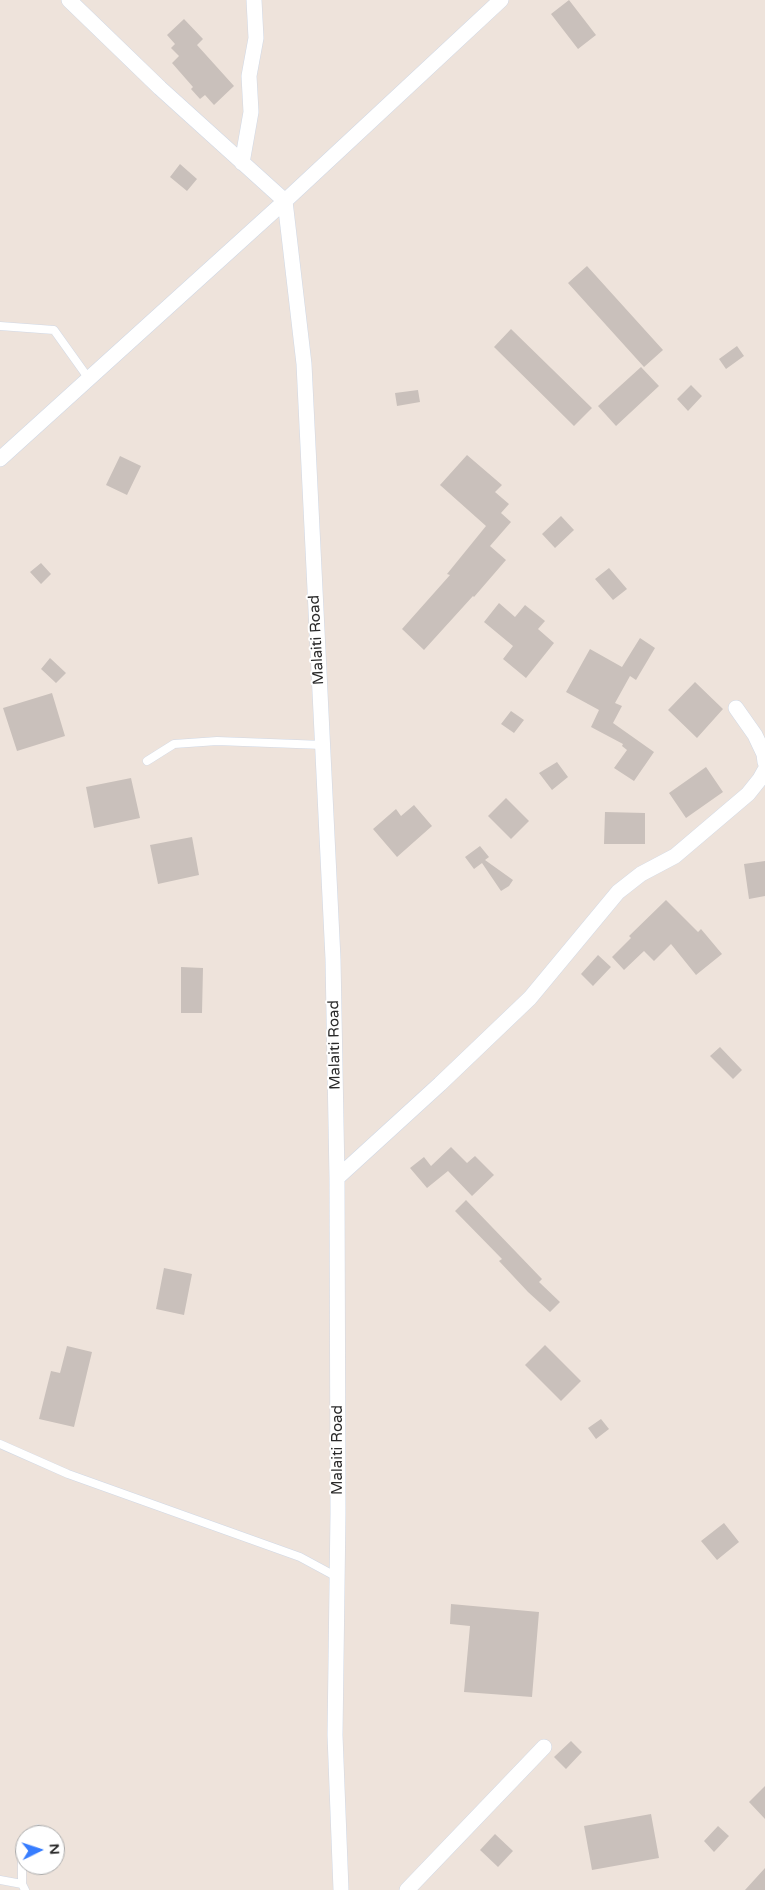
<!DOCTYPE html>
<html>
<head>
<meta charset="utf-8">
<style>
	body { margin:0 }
	#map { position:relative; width:765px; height:1890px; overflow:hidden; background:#eee3db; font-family:"Varela Round",sans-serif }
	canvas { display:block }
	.north { position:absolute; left:15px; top:1825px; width:50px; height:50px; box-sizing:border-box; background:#fff; border:1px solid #aaa; border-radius:50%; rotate:86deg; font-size:14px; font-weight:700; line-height:20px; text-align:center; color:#2a2a2a }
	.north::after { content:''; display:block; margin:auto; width:18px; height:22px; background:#377dff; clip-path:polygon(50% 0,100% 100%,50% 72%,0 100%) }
</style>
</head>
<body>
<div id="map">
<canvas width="765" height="1890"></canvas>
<div class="north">N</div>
</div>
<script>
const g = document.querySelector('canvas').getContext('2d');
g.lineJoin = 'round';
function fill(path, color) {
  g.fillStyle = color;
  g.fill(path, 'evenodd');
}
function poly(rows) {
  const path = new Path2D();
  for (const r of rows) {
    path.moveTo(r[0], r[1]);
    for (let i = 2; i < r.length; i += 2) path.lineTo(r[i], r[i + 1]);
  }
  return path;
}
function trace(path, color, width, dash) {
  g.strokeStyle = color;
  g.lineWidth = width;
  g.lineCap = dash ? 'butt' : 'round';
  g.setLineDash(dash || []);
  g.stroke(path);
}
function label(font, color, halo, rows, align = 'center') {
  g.font = font + ' "Varela Round",sans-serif';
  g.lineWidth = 4;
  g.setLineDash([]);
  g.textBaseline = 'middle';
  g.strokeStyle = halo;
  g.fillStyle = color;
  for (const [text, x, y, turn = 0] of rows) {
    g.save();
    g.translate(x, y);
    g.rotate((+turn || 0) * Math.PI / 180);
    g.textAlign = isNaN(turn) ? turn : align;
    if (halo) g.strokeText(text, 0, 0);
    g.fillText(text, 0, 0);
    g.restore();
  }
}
fill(poly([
	[569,0,596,35,578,49,551,14],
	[184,19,203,39,197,45,234,86,214,105,205,95,200,99,191,89,193,87,172,63,179,56,171,48,175,44,167,35],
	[180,164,197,179,187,191,170,177],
	[587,266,663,350,644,367,568,283],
	[511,329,592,408,574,426,494,347],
	[737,346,744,356,726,369,719,359],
	[641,367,659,386,616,426,598,406],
	[691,385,702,396,688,411,677,399],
	[418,390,420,402,397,406,395,393],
	[467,455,502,485,495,492,509,504,501,513,511,522,490,546,506,560,474,597,473,596,424,650,402,629,450,575,447,574,486,526,440,485],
	[120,456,141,466,127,495,106,485],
	[561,516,574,530,555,548,542,534],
	[41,563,51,574,41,584,30,572],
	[609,568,627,589,613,600,595,579],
	[499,603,515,617,525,605,545,621,538,629,554,643,526,678,503,659,513,646,484,622],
	[640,638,655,648,636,680,630,676,615,703,622,706,613,723,654,752,634,781,614,768,627,750,622,746,623,744,591,727,599,710,566,692,590,649,622,667],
	[50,658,66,673,56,683,41,669],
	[695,682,723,709,697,738,668,710],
	[52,693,65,736,17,751,3,708],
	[511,711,524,720,514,733,501,724],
	[557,762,568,777,552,790,539,773],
	[706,767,723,792,686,818,669,793],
	[131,778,140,818,94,828,86,787],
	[506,798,529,821,511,839,488,816],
	[414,805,432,826,397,857,373,829,396,809,401,816],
	[605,812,645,813,645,844,604,844],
	[192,837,199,875,158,884,150,845],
	[480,846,489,857,485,860,513,880,509,886,501,891,482,863,474,869,465,857],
	[765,861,765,896,749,899,744,864],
	[666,900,698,932,701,929,722,954,696,975,671,944,654,961,644,951,624,970,612,957,631,938,629,936],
	[598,955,611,967,593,986,581,974],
	[181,967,203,968,202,1013,181,1013],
	[720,1047,742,1070,733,1079,710,1056],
	[451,1147,467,1163,475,1156,494,1175,472,1196,448,1171,427,1188,410,1168,424,1157,431,1166],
	[466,1200,542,1279,539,1282,560,1302,550,1312,528,1292,499,1261,502,1259,455,1211],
	[164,1268,192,1274,184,1315,156,1309],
	[545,1345,581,1381,561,1401,525,1365],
	[67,1346,92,1352,74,1427,39,1419,51,1371,60,1373],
	[601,1419,609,1429,596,1439,588,1428],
	[724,1523,739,1542,717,1560,701,1541],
	[451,1604,539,1612,532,1697,464,1692,470,1626,450,1624],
	[571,1741,582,1752,566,1769,554,1757],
	[765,1786,765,1819,749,1802],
	[651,1814,659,1858,592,1870,584,1826],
	[718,1826,729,1836,714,1852,704,1841],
	[495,1834,513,1851,498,1867,480,1850],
	[765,1868,765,1890,745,1890]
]), '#c9c0bb');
const lane = poly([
	[0,326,54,330,89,379],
	[147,761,174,744,217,741,323,745],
	[0,1444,68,1474,300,1557,337,1577],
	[34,1835,38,1829],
	[0,1880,22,1884],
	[25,1890,22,1884,22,1862,25,1852]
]);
const street = poly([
	[69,0,160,88,285,201],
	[242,163,251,112,249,76,256,38,254,0],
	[285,201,304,364,333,959,337,1178,338,1513,335,1735,341,1890],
	[0,459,285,201,501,0],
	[736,708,755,735,764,754,765,762],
	[337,1178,440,1084,530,998,618,892,641,874,675,856,748,794,760,779,765,770],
	[407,1890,544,1747]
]);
trace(lane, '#d0d8e5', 9);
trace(street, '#d0d8e5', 16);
trace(lane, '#fff', 8);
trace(street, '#fff', 15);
label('15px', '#2a2a2a', '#fff', [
	["Malaiti Road",317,640,-93],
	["Malaiti Road",335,1045,-91],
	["Malaiti Road",338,1450,-90]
]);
</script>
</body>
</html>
